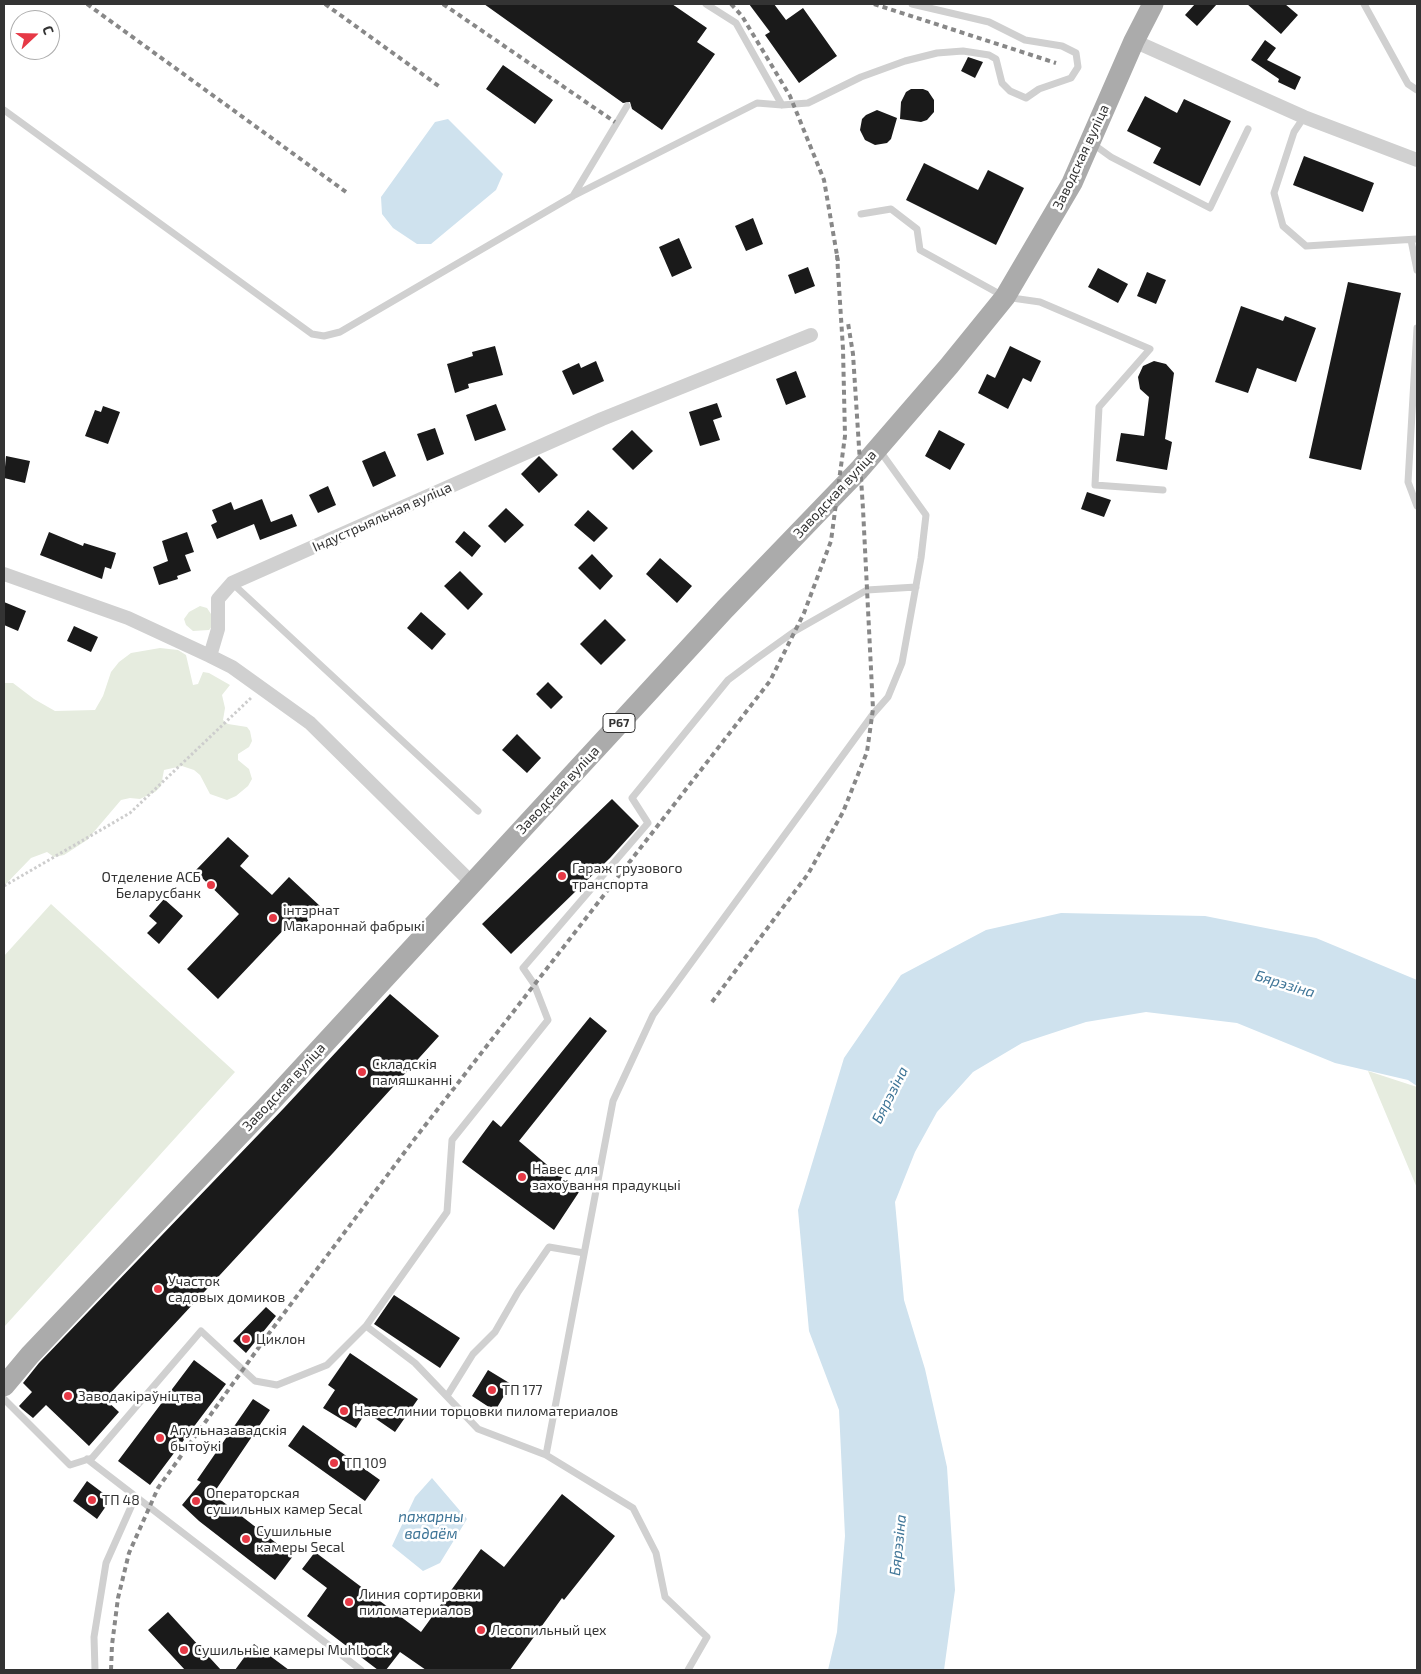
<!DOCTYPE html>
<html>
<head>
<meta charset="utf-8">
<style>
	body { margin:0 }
	#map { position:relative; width:1421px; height:1674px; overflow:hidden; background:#fff; font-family:"Exo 2",sans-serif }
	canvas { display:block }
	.frame { position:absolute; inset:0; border:5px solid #333; pointer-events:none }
	.north { position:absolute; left:10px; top:10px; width:50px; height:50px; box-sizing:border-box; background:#fff; border:1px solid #adadad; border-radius:50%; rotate:69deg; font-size:14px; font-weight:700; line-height:20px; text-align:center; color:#333 }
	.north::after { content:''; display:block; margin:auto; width:18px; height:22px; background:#e63946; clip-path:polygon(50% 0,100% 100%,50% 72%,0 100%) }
</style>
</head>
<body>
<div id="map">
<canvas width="1421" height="1674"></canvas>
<div class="frame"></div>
<div class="north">С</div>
</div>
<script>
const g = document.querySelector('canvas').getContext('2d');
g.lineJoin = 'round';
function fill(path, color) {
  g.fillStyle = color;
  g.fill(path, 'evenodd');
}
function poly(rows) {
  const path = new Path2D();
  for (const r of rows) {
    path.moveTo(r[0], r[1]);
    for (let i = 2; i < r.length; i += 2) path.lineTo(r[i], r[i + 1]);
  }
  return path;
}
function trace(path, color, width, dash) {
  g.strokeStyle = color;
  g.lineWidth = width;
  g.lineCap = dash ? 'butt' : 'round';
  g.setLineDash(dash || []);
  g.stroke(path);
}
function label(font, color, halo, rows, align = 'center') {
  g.font = font + ' "Exo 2",sans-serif';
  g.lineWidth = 5;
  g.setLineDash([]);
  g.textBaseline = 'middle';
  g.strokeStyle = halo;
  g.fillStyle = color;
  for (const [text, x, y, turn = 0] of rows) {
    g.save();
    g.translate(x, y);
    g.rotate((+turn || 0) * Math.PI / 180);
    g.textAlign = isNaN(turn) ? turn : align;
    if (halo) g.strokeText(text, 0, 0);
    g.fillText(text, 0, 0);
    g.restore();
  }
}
fill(poly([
	[200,606,207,608,213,617,213,625,209,630,193,631,186,625,184,619,189,612],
	[160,648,178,650,186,655,193,685,198,684,203,672,209,673,230,685,222,695,225,708,223,720,228,724,247,727,250,731,252,741,249,747,238,754,238,760,249,769,252,779,248,786,236,796,227,800,210,794,200,775,194,770,182,766,164,770,161,786,155,792,140,799,130,798,121,800,87,840,64,855,54,857,47,852,31,858,4,886,4,683,13,683,34,699,55,711,95,710,103,696,111,672,119,662,131,653],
	[51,904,235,1072,4,1327,4,956],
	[1368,1071,1417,1087,1417,1188]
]), '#e6ecdf');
fill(poly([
	[448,119,503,174,496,190,431,244,417,244,393,228,382,214,381,197,435,122],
	[1061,913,1205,916,1316,938,1417,980,1417,1086,1408,1080,1335,1063,1237,1023,1146,1012,1086,1022,1022,1043,973,1072,937,1112,915,1152,895,1202,904,1300,925,1369,947,1467,955,1590,944,1670,828,1670,837,1632,845,1536,839,1410,809,1331,798,1210,844,1058,901,975,986,930],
	[432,1478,467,1519,440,1563,423,1571,392,1546,415,1497]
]), '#cfe2ee');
fill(poly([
	[484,4,672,4,707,28,697,42,715,54,662,130,632,109,630,102,623,103],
	[749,4,774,4,786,20,803,8,837,56,799,83,765,35,770,32],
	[1195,4,1217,4,1197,26,1185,15],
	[1247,4,1285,4,1298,15,1281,34],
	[1265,40,1276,48,1267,60,1301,77,1295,90,1278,82,1279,79,1251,60],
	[968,57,983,62,975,78,961,71],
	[503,65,553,100,535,124,486,89],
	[911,89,923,89,928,91,934,100,934,112,927,120,921,122,900,119,901,102,906,92],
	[1145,96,1177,113,1184,99,1231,121,1200,186,1153,163,1161,148,1127,131],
	[877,110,897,118,891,139,887,143,875,145,865,140,860,130,862,119,866,115],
	[1304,156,1374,183,1363,212,1293,185],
	[924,163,978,190,988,170,1024,188,996,245,906,200],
	[753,218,763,244,746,251,735,226],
	[679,238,692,268,672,277,659,247],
	[808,267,815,286,795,294,788,275],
	[1098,268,1128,284,1118,303,1088,287],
	[1147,272,1166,280,1156,304,1137,296],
	[1348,282,1401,293,1361,470,1309,458],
	[1241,306,1283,321,1285,316,1316,328,1296,382,1257,368,1248,393,1215,382],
	[495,346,503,375,468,384,469,388,455,393,447,364,473,356,472,352],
	[1010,346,1041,361,1031,382,1023,378,1008,409,978,393,987,374,995,378],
	[596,361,604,381,573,395,562,371,579,363,581,368],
	[1154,361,1166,364,1174,373,1165,439,1172,442,1167,470,1116,461,1121,433,1144,436,1149,397,1140,389,1138,377,1143,366],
	[796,371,806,397,786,405,776,379],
	[717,403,722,417,713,420,720,440,700,446,689,412],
	[496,404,506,430,475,441,466,415],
	[103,406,120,412,108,444,85,436,95,410,101,412],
	[435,428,444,454,427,461,417,434],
	[632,430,653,451,633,470,612,449],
	[939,430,965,444,950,470,925,456],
	[385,451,396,476,373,487,362,461],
	[6,456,30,461,25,483,4,478],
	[539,456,558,475,539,493,521,474],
	[328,486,336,505,318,513,309,495],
	[1087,492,1111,500,1104,517,1081,509],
	[262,499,271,522,292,514,297,526,260,540,254,524,217,539,211,525,217,522,212,510,231,502,234,510],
	[506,508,524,525,505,543,488,526],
	[588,510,608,528,594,542,574,525],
	[464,531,481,546,472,557,455,542],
	[49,532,83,546,84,543,116,553,111,569,105,567,102,579,40,555],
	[187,532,194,552,185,555,191,571,177,576,178,579,159,585,153,567,168,561,162,541],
	[592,554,613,576,600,590,578,568],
	[660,558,692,586,677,603,646,574],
	[460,571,483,594,468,610,444,586],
	[4,602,26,611,18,631,4,625],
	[421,612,446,634,432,650,407,628],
	[605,619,626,640,601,665,580,644],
	[74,626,98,637,91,652,67,641],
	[548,682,563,697,551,709,536,694],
	[517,734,541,758,527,773,502,750],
	[612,799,639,826,610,858,511,954,482,924],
	[228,837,249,856,240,866,272,895,289,877,321,907,299,930,291,922,218,999,187,969,239,914,195,871],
	[164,899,183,916,159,944,147,933,157,923,149,916],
	[390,994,439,1036,333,1153,105,1399,119,1412,89,1446,46,1405,33,1418,22,1409,19,1406,32,1392,23,1383,39,1363,284,1108],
	[590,1017,607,1031,519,1141,579,1192,554,1230,462,1162,493,1120,501,1127],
	[394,1295,460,1338,440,1368,374,1324],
	[266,1307,276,1316,246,1353,233,1341],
	[350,1353,418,1399,395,1432,366,1412,356,1428,323,1408,335,1390,328,1385],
	[194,1360,226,1384,150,1485,118,1461],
	[488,1370,511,1384,495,1411,472,1396],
	[253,1399,270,1410,213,1494,293,1556,275,1580,199,1521,182,1505,201,1482,197,1480],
	[303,1425,380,1480,365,1501,288,1446],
	[87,1481,111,1499,97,1519,73,1501],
	[562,1494,615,1536,564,1600,562,1598,510,1670,426,1670,400,1652,386,1670,378,1670,307,1616,327,1588,302,1569,315,1552,421,1632,481,1549,504,1567],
	[168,1612,221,1670,185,1670,148,1630],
	[254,1644,289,1670,235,1670]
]), '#1a1a1a');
trace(poly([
	[4,886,130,813,252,697]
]), '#cdcdcd', 3, [2.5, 2.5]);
trace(poly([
	[706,4,736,23,782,105],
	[1364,4,1408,84,1417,90],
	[4,110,312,334,324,336,340,332,573,196,757,103,782,105,808,103,861,77,905,61,937,53,963,51,989,55,996,59,1002,83,1010,91,1026,98,1039,89,1071,78,1078,67,1076,53,1062,46,1025,40,989,22,912,4],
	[1304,117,1294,132,1274,193,1283,226,1306,246,1417,239],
	[1093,144,1111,157,1210,208,1248,129],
	[573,196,627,106],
	[861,214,891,209,917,229,920,250,1005,297,1040,302,1150,349,1099,407,1095,485,1163,490],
	[1411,240,1417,270],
	[1417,328,1408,482,1417,506],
	[232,583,478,811],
	[366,1326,447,1212,452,1140,548,1020,534,984,523,968,648,823,632,798,728,680,756,659,795,631,867,590,916,587],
	[447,1396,473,1354,495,1332,518,1292,549,1247,584,1253],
	[4,1399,70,1465,92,1458,201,1331,255,1381,277,1385,327,1365,366,1326,415,1363,478,1429,546,1455,613,1101,653,1015,873,714,888,697,902,663,921,558,926,515,880,451],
	[546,1455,633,1508,656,1553,665,1597,707,1637,688,1670],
	[87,1459,361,1670],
	[95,1670,94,1637,106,1563,135,1498]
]), '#d0d0d0', 7);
trace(poly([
	[1134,41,1304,117,1417,160],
	[4,574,128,618,210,656,218,629,218,599,232,583,602,419,811,335],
	[210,656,232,667,310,723,472,883]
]), '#d0d0d0', 14);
trace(poly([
	[4,1386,30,1355,267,1106,725,609,859,470,949,366,1005,297,1072,183,1134,41,1153,4]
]), '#ababab', 21);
trace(poly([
	[87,4,346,192],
	[325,4,440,87],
	[443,4,615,122],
	[731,4,742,16,790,96,824,180,838,261],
	[874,4,1056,63],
	[712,1002,808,874,843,812,867,752,873,709,863,509,853,354,848,323],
	[111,1670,112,1645,118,1598,129,1553,158,1488,267,1336,413,1141,770,681,804,613,831,541,845,436,843,349,837,255]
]), '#888', 4, [5, 4]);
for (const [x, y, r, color] of [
	[562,876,5,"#e63946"],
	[211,885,5,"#e63946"],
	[273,918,5,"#e63946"],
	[362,1072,5,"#e63946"],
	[522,1177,5,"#e63946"],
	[158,1289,5,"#e63946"],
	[246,1339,5,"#e63946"],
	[492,1390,5,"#e63946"],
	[68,1396,5,"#e63946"],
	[344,1411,5,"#e63946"],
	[160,1438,5,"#e63946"],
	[334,1463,5,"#e63946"],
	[92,1500,5,"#e63946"],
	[196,1501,5,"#e63946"],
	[246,1539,5,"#e63946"],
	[349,1602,5,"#e63946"],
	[481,1630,5,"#e63946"],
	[184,1650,5,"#e63946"]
]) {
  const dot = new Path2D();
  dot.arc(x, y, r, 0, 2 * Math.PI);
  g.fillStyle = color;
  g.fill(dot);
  trace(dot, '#fff', 2);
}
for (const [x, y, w] of [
	[619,723,32]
]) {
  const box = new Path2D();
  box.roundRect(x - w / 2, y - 9.5, w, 19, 4);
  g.fillStyle = '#fff';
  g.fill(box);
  trace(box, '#333', 1);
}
label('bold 12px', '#333', null, [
	["Р67",619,723]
]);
label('14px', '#333', '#fff', [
	["Заводская вуліца",1081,157,-65],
	["Заводская вуліца",835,494,-47],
	["Індустрыяльная вуліца",382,517,-24],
	["Заводская вуліца",558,790,-47],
	["Заводская вуліца",284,1087,-47]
]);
label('14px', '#333', '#fff', [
	["Гараж грузового",572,868],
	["транспорта",572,884],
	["Отделение АСБ",201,877,"right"],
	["Беларусбанк",201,893,"right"],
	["інтэрнат",283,910],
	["Макароннай фабрыкі",283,926],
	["Складскія",372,1064],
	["памяшканні",372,1080],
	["Навес для",532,1169],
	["захоўвання прадукцыі",532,1185],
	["Участок",168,1281],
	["садовых домиков",168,1297],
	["Циклон",256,1339],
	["ТП 177",502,1390],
	["Заводакіраўніцтва",78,1396],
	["Навес линии торцовки пиломатериалов",354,1411],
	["Агульназавадскія",170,1430],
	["бытоўкі",170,1446],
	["ТП 109",344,1463],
	["Операторская",206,1493],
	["сушильных камер Secal",206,1509],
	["ТП 48",102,1500],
	["Сушильные",256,1531],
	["камеры Secal",256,1547],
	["Линия сортировки",359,1594],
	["пиломатериалов",359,1610],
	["Лесопильный цех",491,1630],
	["Cушильные камеры Muhlbock",194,1650]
], 'left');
label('italic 15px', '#3f7597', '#fff', [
	["Бярэзіна",1285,984,17],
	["Бярэзіна",890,1095,-63],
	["пажарны",431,1517],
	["вадаём",431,1534],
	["Бярэзіна",898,1545,-84]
]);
</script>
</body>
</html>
